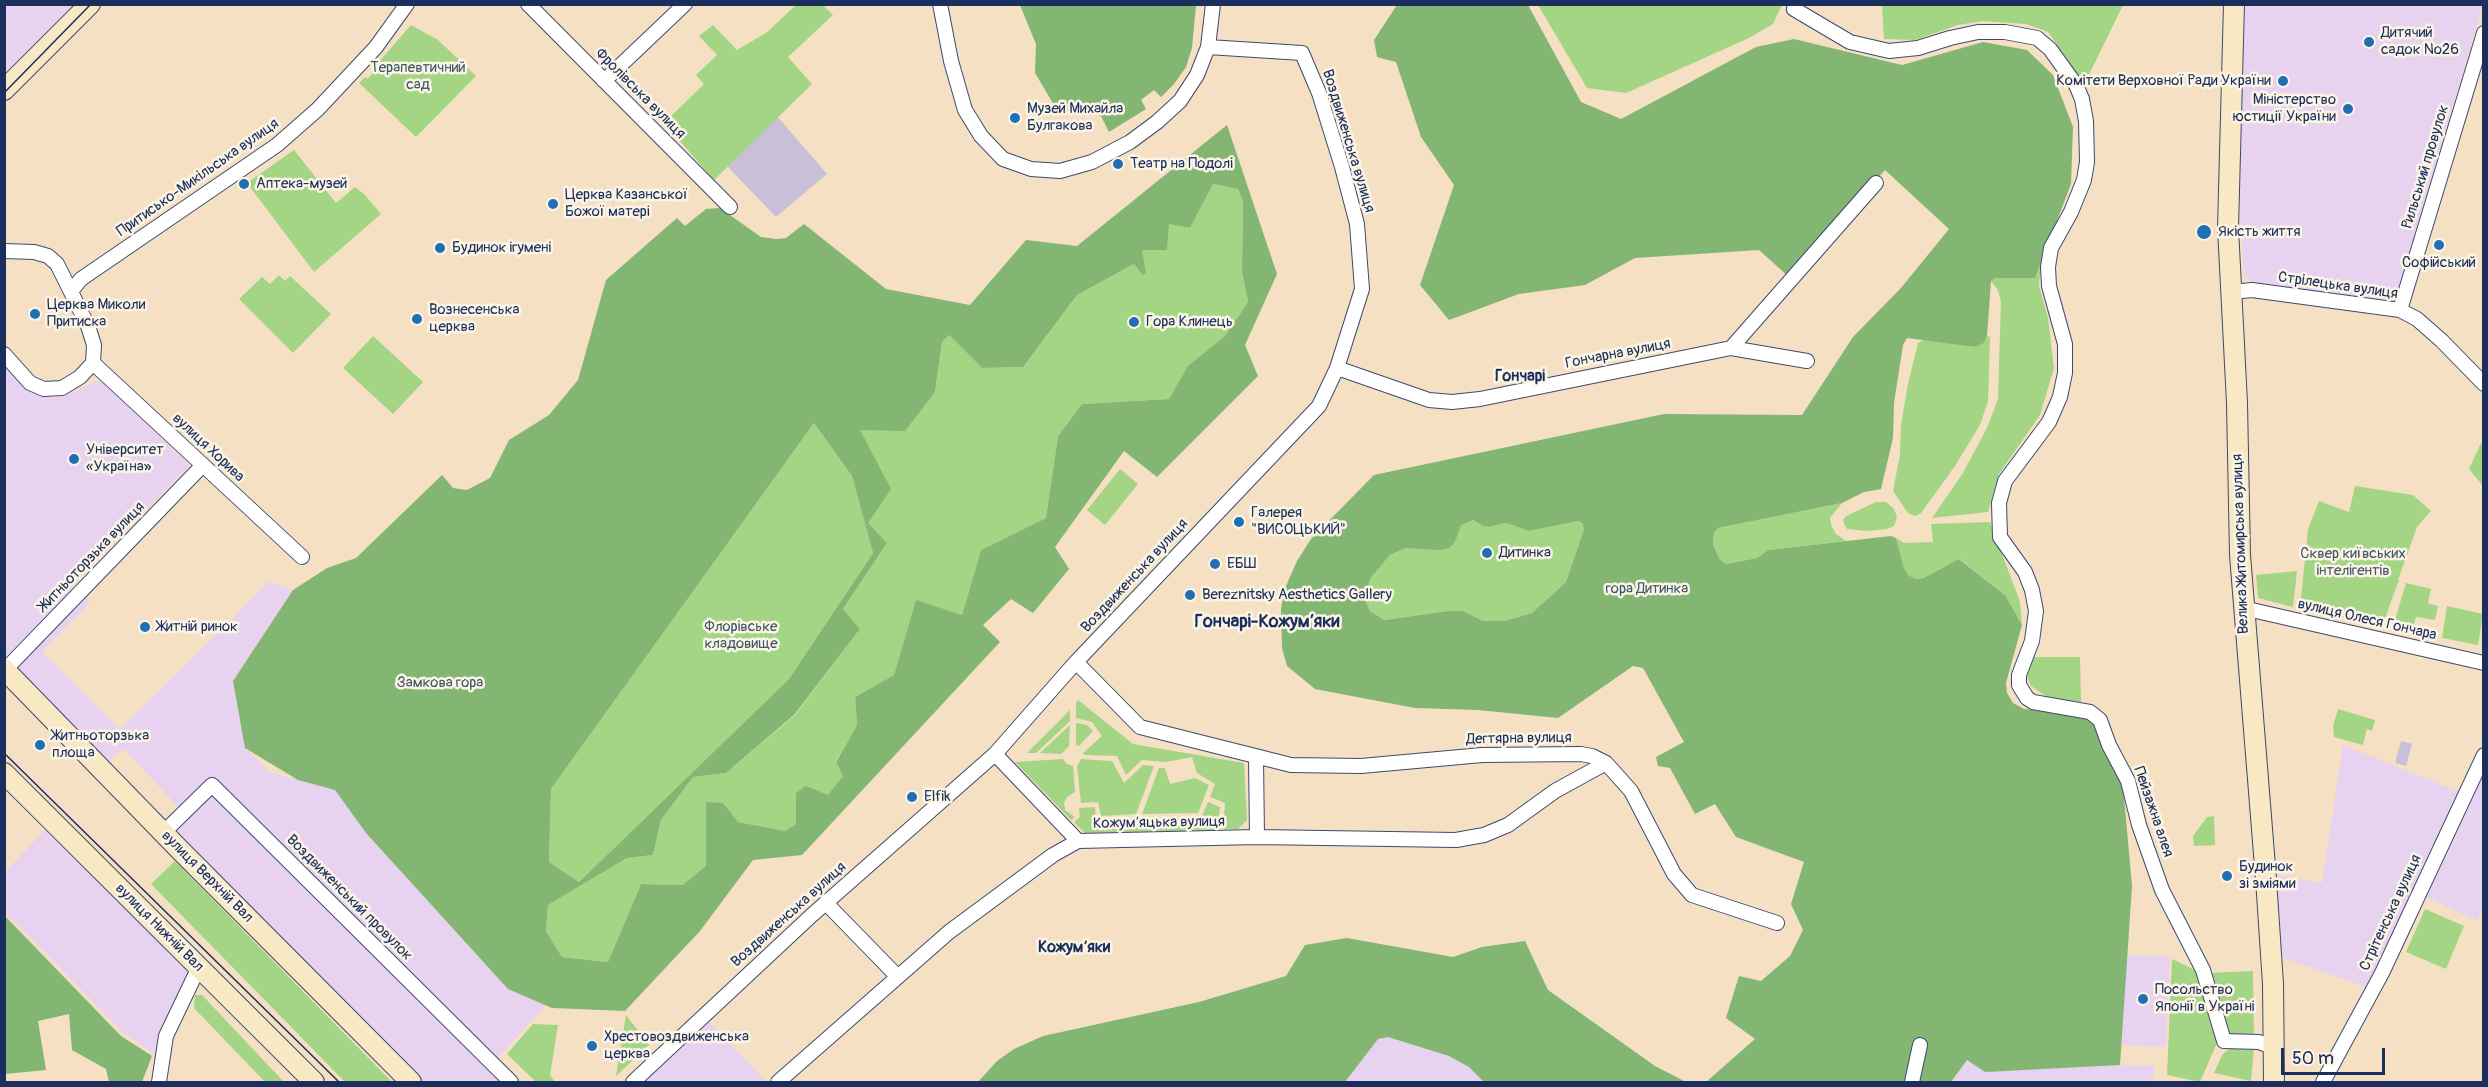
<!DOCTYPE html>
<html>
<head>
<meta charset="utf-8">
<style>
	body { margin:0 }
	#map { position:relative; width:2488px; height:1087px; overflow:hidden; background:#f5e0c4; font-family:Pangolin,sans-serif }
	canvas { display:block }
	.frame { position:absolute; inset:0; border:6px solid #1b2f5e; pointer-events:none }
	.scale { position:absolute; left:2281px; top:1048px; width:104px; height:27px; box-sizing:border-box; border:3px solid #1b2f5e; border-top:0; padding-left:8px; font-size:18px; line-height:21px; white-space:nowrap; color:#1b2f5e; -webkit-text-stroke:4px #fcf5e5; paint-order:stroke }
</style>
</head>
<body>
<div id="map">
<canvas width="2488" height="1087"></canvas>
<div class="frame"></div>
<div class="scale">50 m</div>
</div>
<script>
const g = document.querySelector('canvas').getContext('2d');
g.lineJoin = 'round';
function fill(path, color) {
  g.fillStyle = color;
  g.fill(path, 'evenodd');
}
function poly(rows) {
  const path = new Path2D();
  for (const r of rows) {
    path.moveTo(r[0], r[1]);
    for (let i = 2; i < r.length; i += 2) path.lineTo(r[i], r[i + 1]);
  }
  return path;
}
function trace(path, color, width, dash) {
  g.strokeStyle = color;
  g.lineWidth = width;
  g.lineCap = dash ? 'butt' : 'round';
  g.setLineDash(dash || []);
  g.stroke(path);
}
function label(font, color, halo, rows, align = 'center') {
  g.font = font + ' Pangolin,sans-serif';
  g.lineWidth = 5;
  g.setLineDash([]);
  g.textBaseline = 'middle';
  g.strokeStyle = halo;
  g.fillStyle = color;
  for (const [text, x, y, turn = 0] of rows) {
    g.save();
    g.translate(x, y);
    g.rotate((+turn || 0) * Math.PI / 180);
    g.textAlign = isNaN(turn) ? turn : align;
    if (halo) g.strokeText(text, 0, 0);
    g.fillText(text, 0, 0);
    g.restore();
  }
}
fill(poly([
	[5,5,82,5,5,81],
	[2245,5,2483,5,2394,303,2389,304,2253,283,2244,275,2239,193],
	[4,360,28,389,39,396,56,398,73,393,94,381,101,381,190,465,72,586,90,603,42,651,120,729,269,582,293,590,233,681,245,747,269,772,335,790,366,833,508,989,546,1005,491,1065,507,1082,420,1082,168,825,180,809,123,748,101,769,5,669],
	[2343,745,2462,793,2372,989,2278,956,2270,874,2322,883],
	[2483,766,2483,908,2477,921,2422,895],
	[45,830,192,971,156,1055,124,1033,5,912,4,873],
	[2122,955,2170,956,2166,1047,2117,1045],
	[707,1019,766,1082,641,1082],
	[1388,1037,1449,1056,1469,1067,1484,1082,1345,1082,1378,1039],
	[1967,1060,2155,1066,2152,1082,1952,1082]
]), '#e7d2ef');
fill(poly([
	[776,115,827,174,776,217,728,167,664,123],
	[2401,741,2412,744,2406,766,2395,763]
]), '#c8bfd8');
fill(poly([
	[796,5,823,5,833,15,788,57,812,84,714,180,664,123,704,84,696,75,717,55,699,36,713,25,737,50,766,33],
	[1538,5,1782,5,1773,24,1749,38,1626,93,1587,88],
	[1882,5,2123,5,2082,89,2065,56,2048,32,2026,24,1983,21,1958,25,1915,40,1884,39],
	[411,25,438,40,476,76,416,137,359,83,365,77,367,79,379,67,377,64],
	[294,150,336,203,355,187,364,194,381,214,314,272,247,183],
	[1213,184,1238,189,1243,201,1242,272,1248,302,1225,336,1189,366,1169,399,1082,404,1058,436,1046,518,981,550,962,615,916,601,894,675,855,697,857,725,836,761,843,776,828,796,806,787,796,824,785,831,737,822,723,803,707,866,683,885,641,884,608,962,562,957,546,931,548,905,627,858,653,855,661,820,693,777,726,773,794,716,860,629,843,609,887,543,868,524,859,430,935,392,942,342,949,335,982,368,1023,367,1077,295,1134,264,1142,275,1141,249,1169,224,1190,228],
	[2041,262,2039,286,2048,318,2054,368,2040,415,1999,474,1988,512,1932,518,1963,473,1987,428,1998,399,2001,302,1998,290,1991,281,1995,278,2035,278],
	[279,275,285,281,290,276,331,314,293,353,239,299,262,277,270,284],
	[373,336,423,382,393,414,343,368],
	[1987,336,1990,337,1988,401,1980,425,1955,466,1921,513,1915,516,1908,513,1893,491,1900,455,1901,425,1908,384,1918,343,1925,339,1976,347,1984,343],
	[814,423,852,476,873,553,789,679,579,882,549,862,551,789],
	[2481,443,2483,445,2483,486,2469,469],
	[1120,469,1138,484,1105,525,1087,510],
	[2355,486,2413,495,2431,511,2417,527,2398,580,2400,583,2398,582,2382,627,2300,608,2308,529,2319,501,2349,512],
	[1876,502,1886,502,1894,509,1897,517,1894,526,1887,529,1867,531,1847,529,1845,526,1843,520,1846,516],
	[1842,503,1830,518,1831,525,1836,534,1846,541,1768,550,1757,558,1726,564,1720,561,1713,545,1714,533,1718,528],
	[1473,520,1483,526,1489,527,1506,523,1529,531,1579,521,1582,523,1584,529,1566,582,1532,613,1504,621,1483,621,1463,611,1448,611,1383,620,1370,611,1364,597,1371,576,1390,555,1406,548,1420,548,1455,542,1460,525],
	[1990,522,2020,602,2022,625,2005,595,1960,559,1924,578,1916,579,1908,575,1904,568,1896,538,1904,543,1933,542,1931,524],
	[2297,571,2293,607,2258,598,2256,575],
	[2406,583,2431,589,2428,603,2438,606,2435,620,2416,617,2411,633,2392,630],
	[2447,606,2483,614,2478,645,2442,638],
	[2032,657,2080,657,2081,702,2049,698,2031,686,2027,677],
	[1078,700,1133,744,1244,763,1247,820,1238,829,1223,829,1225,803,1210,797,1215,784,1197,773,1192,757,1166,762,1142,760,1126,775,1117,756,1084,755,1083,753,1102,736,1092,722,1076,718,1076,703],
	[2338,709,2375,720,2372,731,2367,729,2363,745,2334,737,2333,726],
	[1070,710,1070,721,1036,753,1027,753],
	[1076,723,1087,725,1093,731,1079,746,1076,745],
	[1070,725,1069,746,1061,754,1040,753],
	[1063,759,1067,764,1073,766,1075,792,1067,797,1064,803,1065,810,1075,817,1071,820,1015,762],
	[1081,759,1112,761,1124,783,1143,765,1154,766,1136,814,1101,816,1098,802,1081,803,1077,766],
	[1159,768,1165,768,1170,784,1195,778,1209,785,1198,813,1142,814],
	[1208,802,1220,807,1217,830,1085,833,1074,822,1080,817,1079,808,1095,807,1096,821,1201,818],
	[2214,816,2215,845,2194,846,2193,836,2207,817],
	[175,861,392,1082,345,1082,151,884],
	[2425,909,2464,926,2446,969,2406,952],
	[2172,959,2197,971,2217,1043,2200,1082,2167,1075],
	[2253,971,2254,1038,2227,1035,2206,973],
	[195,995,202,995,284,1082,265,1082,194,1008],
	[626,1015,649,1045,616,1076],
	[533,1024,558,1025,550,1075,555,1082,536,1082,507,1054],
	[2238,1047,2254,1048,2251,1081,2214,1073,2222,1055,2229,1049]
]), '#a3d584');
fill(poly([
	[1020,5,1196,5,1192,48,1186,67,1174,84,1161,97,1154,90,1141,100,1146,109,1109,132,1098,110,1082,115,1057,110,1035,73,1036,44],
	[1397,5,1528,5,1581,102,1621,119,1756,47,1794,39,1902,65,1983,42,2027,50,2053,75,2073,127,2071,184,2035,278,1995,278,1991,281,1987,336,1984,343,1976,347,1907,338,1903,345,1894,403,1893,438,1881,489,1864,492,1842,503,1718,528,1714,533,1713,545,1720,560,1726,564,1757,558,1768,550,1891,536,1896,538,1904,568,1908,575,1916,579,1924,578,1959,559,2005,595,2022,625,2006,683,2007,693,2013,703,2024,709,2080,714,2097,727,2123,786,2132,886,2120,1065,1985,1072,1967,1060,1951,1082,1706,1082,1755,1039,1726,1018,1739,976,1761,981,1790,956,1803,930,1791,904,1804,862,1736,837,1715,804,1695,814,1670,768,1658,766,1656,757,1684,742,1643,668,1633,666,1558,718,1478,710,1415,708,1315,689,1287,666,1282,648,1281,608,1286,586,1297,561,1311,539,1374,475,1664,414,1802,415,1853,337,1901,288,1949,229,1885,170,1789,277,1759,250,1635,258,1585,285,1519,294,1449,320,1420,285,1454,185,1421,137,1396,62,1377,57,1374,40],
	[1473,520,1483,526,1489,527,1506,523,1529,531,1579,521,1582,523,1584,529,1566,582,1532,613,1504,621,1483,621,1463,611,1448,611,1384,620,1370,611,1364,597,1371,577,1390,555,1406,548,1440,550,1449,548,1455,542,1461,525],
	[1227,125,1277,274,1245,345,1258,376,1157,477,1124,451,1055,547,1069,569,1033,613,1011,599,983,625,1000,642,802,855,753,860,700,931,625,1011,552,1008,508,989,366,833,335,790,298,780,245,748,233,681,293,590,327,568,356,558,442,475,453,488,467,490,490,478,509,440,549,415,578,380,606,280,677,218,685,226,706,209,720,208,761,237,776,239,786,238,804,224,886,289,970,305,1026,240,1077,246],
	[1213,184,1238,189,1243,201,1242,272,1248,302,1225,336,1188,366,1169,399,1082,404,1058,436,1046,518,981,550,962,615,916,600,894,675,855,697,857,725,836,762,843,776,828,795,806,786,796,793,796,824,785,831,738,822,723,803,706,802,706,866,683,885,641,884,608,962,562,957,546,931,548,905,627,858,653,855,661,820,693,777,726,773,794,715,860,629,843,609,887,543,868,523,891,489,860,430,905,431,935,392,942,342,949,335,982,368,1023,367,1077,295,1134,264,1142,275,1146,273,1142,250,1167,250,1169,224,1190,228],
	[814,423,852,476,873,553,789,679,579,882,549,862,551,789],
	[4,915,121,1036,152,1056,142,1082,109,1082,106,1069,72,1050,69,1014,38,1021,46,1070,5,1074],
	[1347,938,1453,957,1482,947,1525,941,1548,990,1655,1066,1686,1082,1484,1082,1469,1067,1449,1056,1388,1037,1378,1039,1345,1082,978,1082,997,1061,1014,1049,1043,1036,1199,1002,1286,976,1305,945]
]), '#82b672');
const street = poly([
	[528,4,730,207],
	[940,4,951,61,965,110,981,136,1003,159,1031,169,1060,171,1092,162,1130,142,1157,122,1180,101,1197,75,1208,47,1213,4],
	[1795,4,1794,9,1850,42,1889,51,1918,48,1950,38,1978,32,2005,32,2037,38,2050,49,2076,85,2082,99,2086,121,2087,162,2084,180,2071,212,2051,248,2048,267,2049,286,2065,344,2065,373,2060,397,2049,422,2005,481,1999,503,2000,537,2025,572,2032,590,2036,611,2032,641,2019,675,2019,685,2027,698,2033,702,2090,712,2100,720,2109,745,2128,781,2139,825,2162,890,2203,970,2224,1041,2259,1042,2275,1048],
	[604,81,685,4],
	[4,251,34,252,48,256,57,264,88,326,94,345,93,363,80,377,62,388,44,389,30,383,4,354],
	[72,290,81,279,277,145,318,109,376,47,407,4],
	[2232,292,2252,290,2400,310,2417,319,2442,341,2484,384],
	[2400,310,2484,33],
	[1731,348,1807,361],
	[93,363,302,557],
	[1337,368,1429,400,1452,402,1480,399,1731,348,1876,183],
	[2243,608,2484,663],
	[1076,662,1140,727,1291,765,1361,766,1482,755,1581,754,1592,756,1606,763,1631,791,1674,874,1692,895,1777,923],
	[4,671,202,466],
	[995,754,1078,841],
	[1256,757,1257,837],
	[163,833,212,785,511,1082],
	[826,903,898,977],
	[159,1082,166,1036,199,967],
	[633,1082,812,915,995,754,1076,662,1319,406,1337,368,1362,289,1357,224,1342,167,1319,93,1302,53,1208,47],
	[778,1082,949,932,1053,855,1078,841,1257,837,1456,840,1484,835,1508,825,1555,791,1606,763],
	[1912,1082,1920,1045],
	[2323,1082,2382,973,2484,755]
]);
const secondary = poly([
	[2234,4,2228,228,2237,403,2240,555,2266,879,2273,984,2274,1082],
	[4,90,90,4],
	[4,669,180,850,411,1082],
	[4,773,314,1082]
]);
trace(street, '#3c4a6d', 16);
trace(secondary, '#3c4a6d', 22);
trace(street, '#fff', 14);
trace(secondary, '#f8e8c3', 20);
trace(poly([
	[4,93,91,4],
	[4,753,339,1082]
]), '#1b2f5e', 1.5);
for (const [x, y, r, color] of [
	[2369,42,6,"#1f6fb2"],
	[2283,81,6,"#1f6fb2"],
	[2348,109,6,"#1f6fb2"],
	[1015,118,6,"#1f6fb2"],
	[1118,164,6,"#1f6fb2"],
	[244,184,6,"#1f6fb2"],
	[553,204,6,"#1f6fb2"],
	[2204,232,8,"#1f6fb2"],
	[2439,245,6,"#1f6fb2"],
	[440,248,6,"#1f6fb2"],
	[35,314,6,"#1f6fb2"],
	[417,319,6,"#1f6fb2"],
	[1134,322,6,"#1f6fb2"],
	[74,459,6,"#1f6fb2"],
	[1239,522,6,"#1f6fb2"],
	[1487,553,6,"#1f6fb2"],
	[1215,564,6,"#1f6fb2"],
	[1190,595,6,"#1f6fb2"],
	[145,627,6,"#1f6fb2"],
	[40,745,6,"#1f6fb2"],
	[912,797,6,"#1f6fb2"],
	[2227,876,6,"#1f6fb2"],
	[2143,999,6,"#1f6fb2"],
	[592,1046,6,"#1f6fb2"]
]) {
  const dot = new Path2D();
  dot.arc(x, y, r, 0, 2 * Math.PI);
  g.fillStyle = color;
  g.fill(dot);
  trace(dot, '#fcf5e5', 2);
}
label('15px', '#1b2f5e', '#fcf5e5', [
	["Дитячий",2381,33],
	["садок №26",2381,50],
	["Комітети Верховної Ради України",2271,81,"right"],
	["Міністерство",2336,100,"right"],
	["юстиції України",2336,117,"right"],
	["Музей Михайла",1027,109],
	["Булгакова",1027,126],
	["Театр на Подолі",1130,164],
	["Аптека-музей",256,184],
	["Церква Казанської",565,195],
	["Божої матері",565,212],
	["Якість життя",2218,232],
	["Будинок ігумені",452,248],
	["Софійський",2439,263,"center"],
	["Церква Миколи",47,305],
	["Притиска",47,322],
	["Вознесенська",429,310],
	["церква",429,327],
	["Гора Клинець",1146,322],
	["Університет",86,450],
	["«Україна»",86,467],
	["Галерея",1251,513],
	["\"ВИСОЦЬКИЙ\"",1251,530],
	["Дитинка",1499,553],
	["ЕБШ",1227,564],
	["Bereznitsky Aesthetics Gallery",1202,595],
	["Житній ринок",157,627],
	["Житньоторзька",52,736],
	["площа",52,753],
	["Elfik",924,797],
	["Будинок",2239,867],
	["зі зміями",2239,884],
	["Посольство",2155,990],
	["Японії в Україні",2155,1007],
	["Хрестовоздвиженська",604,1037],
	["церква",604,1054]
], 'left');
label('15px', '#3d5868', '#fcf5e5', [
	["Терапевтичний",418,68],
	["сад",418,85],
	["Сквер київських",2353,554],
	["інтелігентів",2353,571],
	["гора Дитинка",1647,589],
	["Флорівське",741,627],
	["кладовище",741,644],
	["Замкова гора",440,683]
]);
label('15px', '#1b2f5e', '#fcf5e5', [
	["Фролівська вулиця",640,94,45],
	["Воздвиженська вулиця",1348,141,73],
	["Рильський провулок",2426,167,-73],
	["Притисько-Микільська вулиця",198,178,-35],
	["Стрілецька вулиця",2338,286,8],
	["Гончарна вулиця",1618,354,-11],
	["вулиця Хорива",208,448,43],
	["Велика Житомирська вулиця",2241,544,-92],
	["Житньоторзька вулиця",92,557,-46],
	["Воздвиженська вулиця",1135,576,-47],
	["вулиця Олеся Гончара",2367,620,13],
	["Дегтярна вулиця",1519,739,-1],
	["Пейзажна алея",2153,812,71],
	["Кожумʼяцька вулиця",1159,823,-1],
	["вулиця Верхній Вал",207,877,45],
	["Воздвиженський провулок",349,898,45],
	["Стрітенська вулиця",2391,913,-65],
	["Воздвиженська вулиця",789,915,-42],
	["вулиця Нижній Вал",159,928,45]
]);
label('bold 16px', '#1b2f5e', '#fcf5e5', [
	["Гончарі",1520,377],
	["Кожумʼяки",1074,948]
]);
label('bold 18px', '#1b2f5e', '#fcf5e5', [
	["Гончарі-Кожумʼяки",1267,622]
]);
</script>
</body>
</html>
